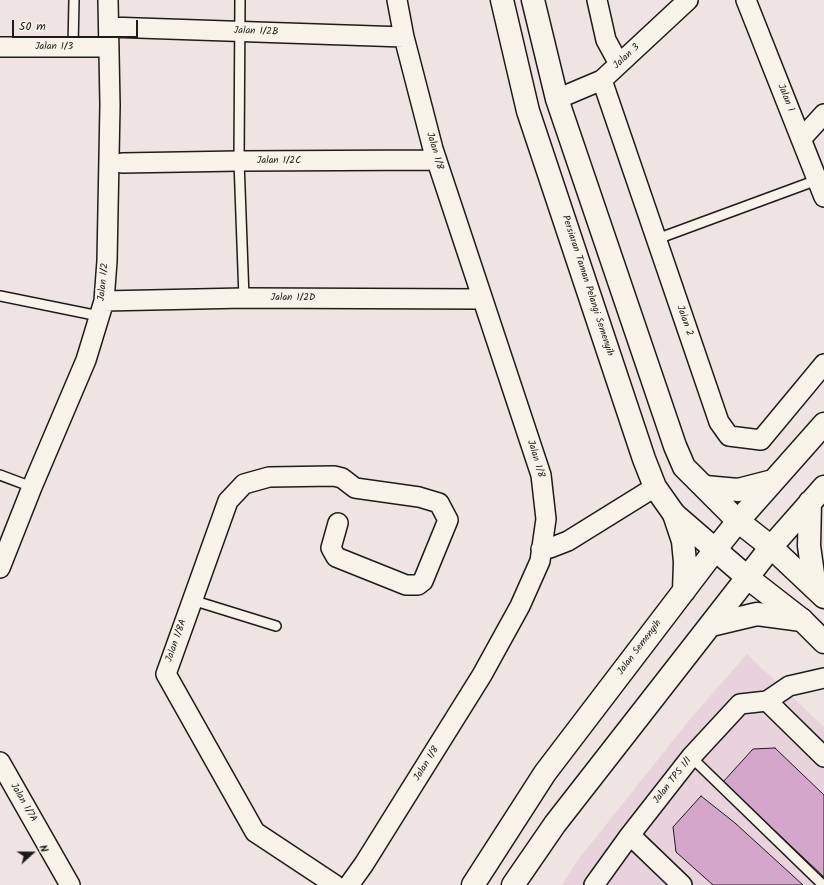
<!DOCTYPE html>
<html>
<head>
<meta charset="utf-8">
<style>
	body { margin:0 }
	#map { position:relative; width:824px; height:885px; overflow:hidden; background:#f0e4e2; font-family:Kalam,sans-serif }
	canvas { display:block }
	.north { position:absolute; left:12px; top:833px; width:40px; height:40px; -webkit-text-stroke:3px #f7f3e8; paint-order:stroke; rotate:69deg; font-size:11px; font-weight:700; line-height:16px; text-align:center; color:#1c1c1c }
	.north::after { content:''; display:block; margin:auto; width:14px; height:18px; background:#1c1c1c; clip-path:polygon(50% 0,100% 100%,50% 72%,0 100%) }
	.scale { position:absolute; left:12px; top:20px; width:126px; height:18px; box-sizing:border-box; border:2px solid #1c1c1c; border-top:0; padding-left:5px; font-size:12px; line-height:14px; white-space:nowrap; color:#1c1c1c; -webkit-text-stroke:3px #f7f3e8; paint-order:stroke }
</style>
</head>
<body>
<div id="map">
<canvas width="824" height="885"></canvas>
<div class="north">N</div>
<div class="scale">50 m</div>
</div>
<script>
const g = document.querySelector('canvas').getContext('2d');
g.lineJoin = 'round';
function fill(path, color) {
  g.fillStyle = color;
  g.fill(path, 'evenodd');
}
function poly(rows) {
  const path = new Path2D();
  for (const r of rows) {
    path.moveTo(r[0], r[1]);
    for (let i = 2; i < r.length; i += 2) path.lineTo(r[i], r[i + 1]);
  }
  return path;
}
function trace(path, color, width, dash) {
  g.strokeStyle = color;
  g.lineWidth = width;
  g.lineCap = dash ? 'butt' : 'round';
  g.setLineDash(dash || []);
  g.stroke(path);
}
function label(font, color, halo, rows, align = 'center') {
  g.font = font + ' Kalam,sans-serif';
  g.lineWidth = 3.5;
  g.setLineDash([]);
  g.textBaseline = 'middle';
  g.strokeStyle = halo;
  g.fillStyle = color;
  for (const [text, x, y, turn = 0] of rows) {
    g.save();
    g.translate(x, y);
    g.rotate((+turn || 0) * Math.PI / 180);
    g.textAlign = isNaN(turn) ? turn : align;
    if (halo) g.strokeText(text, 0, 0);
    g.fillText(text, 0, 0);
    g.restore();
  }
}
fill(poly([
	[747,654,824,727,824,885,562,885,577,861,691,718]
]), '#e8d2db');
const building = poly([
	[775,748,824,795,824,877,723,782,753,749,775,748],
	[701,796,735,823,803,885,713,885,676,852,673,827,701,796]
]);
fill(building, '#d4a7ca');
trace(building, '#1c1c1c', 1);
const lane = poly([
	[240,0,239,161,244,298],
	[73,47,74,0],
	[657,239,817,180],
	[0,296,99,316],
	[0,475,32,487],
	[192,600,276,626],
	[691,757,823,885]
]);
const street = poly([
	[597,0,606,40,619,64],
	[746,0,824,197],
	[109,27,404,37],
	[0,47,109,47],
	[602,80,719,422,729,436,761,440,824,364],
	[557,99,602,80,688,0],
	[802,138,824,114],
	[122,163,239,161,436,160],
	[104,301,244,298,482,299],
	[541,549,550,548,568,541,655,487],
	[0,568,32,487,86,360,104,301,107,261,110,105,108,0],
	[767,701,824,757],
	[0,762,70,885],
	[630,835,682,885],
	[335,885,255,832,166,674,228,501,244,484,269,477,334,476,342,478,355,488,419,497,439,503,448,520,423,581,418,585,406,585,336,557,331,548,338,523],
	[349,885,364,864,482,675,520,606,540,561,546,519,541,475,433,149,404,37,397,0],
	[594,885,630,835,691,757,740,704,767,701,789,686,824,678]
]);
const secondary = poly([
	[502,0,528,111,644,459,655,487,674,514,748,578,802,620,824,642],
	[533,0,557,99,675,446,684,467,738,521,771,547,824,597]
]);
const primary = poly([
	[705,487,738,490,773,481],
	[810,502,809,546,815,588],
	[674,514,683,541,685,562,684,591],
	[711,625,757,614,802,620],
	[473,885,545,773,715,550,738,521,824,424],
	[513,885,555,824,771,547,824,487]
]);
trace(lane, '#1c1c1c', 12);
trace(street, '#1c1c1c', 22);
trace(secondary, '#1c1c1c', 25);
trace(primary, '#1c1c1c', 25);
trace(lane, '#f7f3e8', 9);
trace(street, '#f7f3e8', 19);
trace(secondary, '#f7f3e8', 22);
trace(primary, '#f7f3e8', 22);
label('10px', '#1c1c1c', '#f7f3e8', [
	["Jalan 1/2B",256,32,2],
	["Jalan 1/3",54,47],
	["Jalan 3",627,57,-43],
	["Jalan 1",785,98,68],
	["Jalan 1/8",434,151,74],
	["Jalan 1/2C",279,161],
	["Jalan 1/2",104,282,-84],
	["Persiaran Taman Pelangi Semenyih",587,286,72],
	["Jalan 1/2D",293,298],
	["Jalan 2",684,321,71],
	["Jalan 1/8",535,459,73],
	["Jalan 1/8A",177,641,-70],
	["Jalan Semenyih",640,648,-53],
	["Jalan 1/8",427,764,-58],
	["Jalan TPS 1/1",673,781,-52],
	["Jalan 1/7A",23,803,60]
]);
</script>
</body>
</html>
